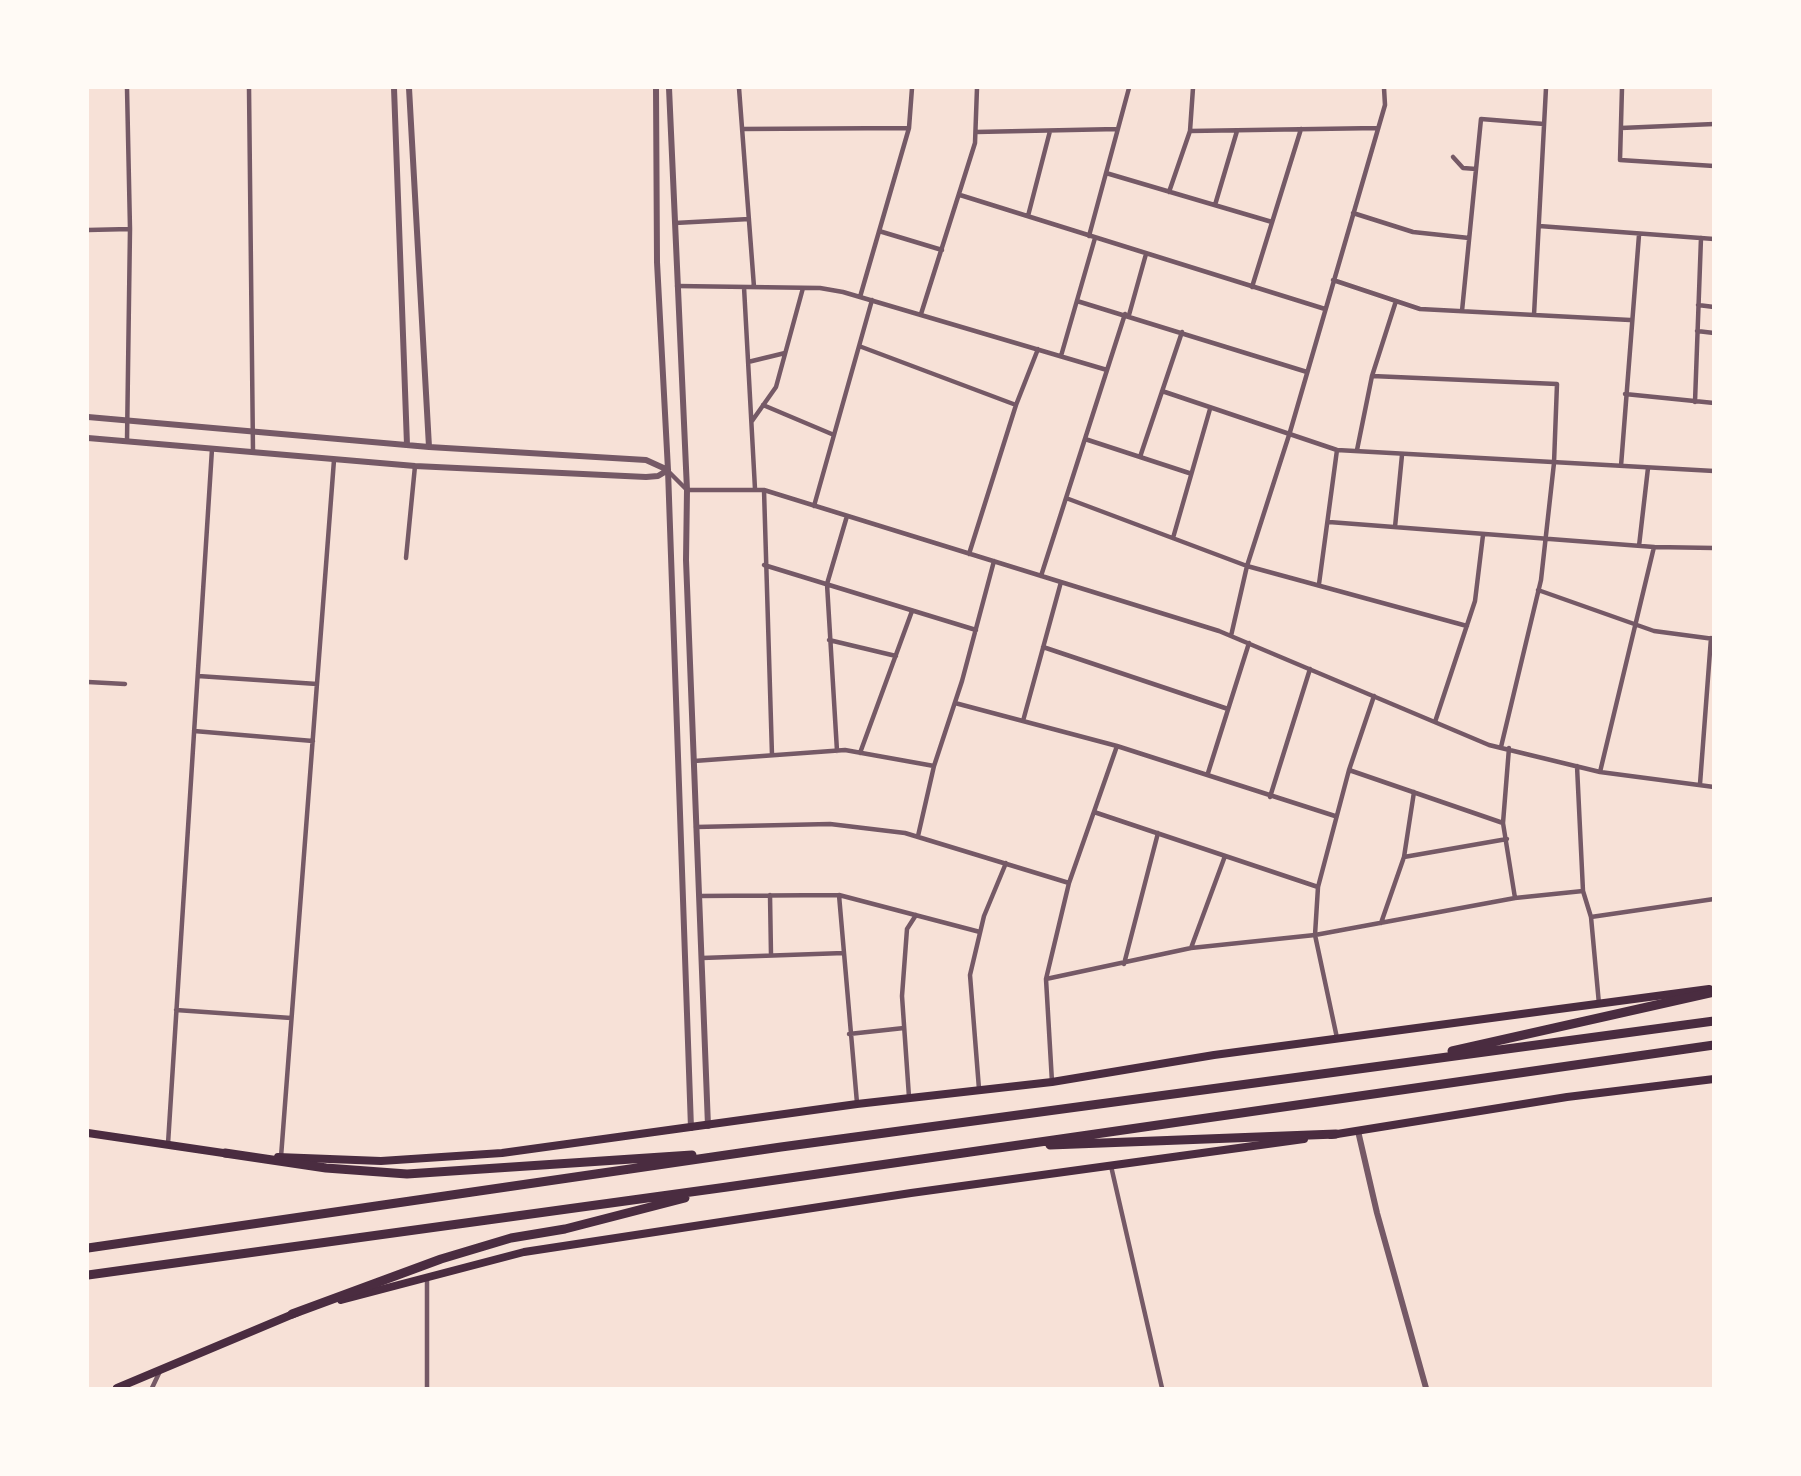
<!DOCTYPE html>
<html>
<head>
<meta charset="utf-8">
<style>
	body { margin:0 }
	#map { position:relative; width:1801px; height:1476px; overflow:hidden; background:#f7e1d7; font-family:"Libre Baskerville",serif }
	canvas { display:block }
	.frame { position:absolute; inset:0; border:89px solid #fffaf5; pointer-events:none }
</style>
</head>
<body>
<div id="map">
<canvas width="1801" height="1476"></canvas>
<div class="frame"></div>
</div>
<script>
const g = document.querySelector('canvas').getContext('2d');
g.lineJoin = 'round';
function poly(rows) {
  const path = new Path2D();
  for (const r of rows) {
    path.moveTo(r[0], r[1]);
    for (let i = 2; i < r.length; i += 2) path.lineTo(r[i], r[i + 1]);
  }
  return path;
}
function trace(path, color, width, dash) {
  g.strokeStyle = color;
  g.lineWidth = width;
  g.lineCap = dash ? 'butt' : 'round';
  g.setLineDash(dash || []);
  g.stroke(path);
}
trace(poly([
	[127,88,130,229,127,441],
	[249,88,253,452],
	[739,88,754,287],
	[1622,88,1620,160,1714,166],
	[1621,128,1714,124],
	[742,129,909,128],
	[1190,131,1378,128],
	[976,132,1118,129],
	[1453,157,1463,168,1476,169],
	[1106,173,1272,222],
	[1169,192,1190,131,1193,88],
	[960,195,1325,309],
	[1215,205,1237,131],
	[1353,213,1413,232,1469,238],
	[1028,216,1050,131],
	[675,223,749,219],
	[1539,226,1714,239],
	[88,230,130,229],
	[879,231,942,250],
	[1089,236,1129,88],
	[1333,280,1420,309,1630,320],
	[677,286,820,288,843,292,1107,370],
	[744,287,755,489],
	[1252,287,1301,129],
	[860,297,909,128,912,88],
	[1077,301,1307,372],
	[1698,305,1714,307],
	[1462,311,1481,119,1544,124],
	[921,314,975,143,977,88],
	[1129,315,1146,254],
	[1534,315,1546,88],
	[1697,331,1714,333],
	[859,346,1016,405],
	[1061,356,1095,238],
	[748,362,785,353],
	[1372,376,1557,384,1554,463,1541,580,1501,747],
	[1162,391,1337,450,1714,471],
	[1625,394,1714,403],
	[1695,402,1701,238],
	[763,405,834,435],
	[752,421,776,387,803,288],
	[1085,439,1189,473],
	[1357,450,1372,376,1396,301],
	[1140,457,1182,332],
	[1621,466,1639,235],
	[668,471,687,490,764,490,1219,631,1489,745,1600,772,1714,787],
	[764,490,772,755],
	[1066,498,1247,566,1467,626],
	[814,506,872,300],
	[1329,522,1654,547,1714,548],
	[1395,527,1402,455],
	[1173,538,1210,409],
	[1639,546,1648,468],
	[969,554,1016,405,1038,349],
	[406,558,415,466],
	[764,565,976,630],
	[1041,576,1125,314],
	[1319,584,1337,450],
	[1538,590,1654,631,1714,639],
	[1231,636,1247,566,1290,432,1385,105,1384,88],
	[829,640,896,656],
	[1043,647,1228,709],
	[198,676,317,684],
	[88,682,125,684],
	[955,703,1117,746,1335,816],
	[1023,721,1061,582],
	[1435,722,1475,601,1483,535],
	[194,731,313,741],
	[1509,748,1503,823,1515,898],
	[837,751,827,584,847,516],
	[860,753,912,611],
	[694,761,845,750,934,766],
	[1577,766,1583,891,1591,917,1599,1004],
	[1349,770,1503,823],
	[1600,772,1654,547],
	[1208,773,1249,643],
	[1700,784,1711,638],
	[1270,797,1310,669],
	[1094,812,1318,887],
	[696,827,830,824,905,833,1069,883],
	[918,836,934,766,962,681,994,561],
	[1404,857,1507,839],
	[770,895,771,955],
	[839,895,857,1103],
	[699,896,839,895,980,932],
	[1591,917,1714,899],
	[1381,923,1404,857,1414,792],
	[1191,948,1225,856],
	[702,958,844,953],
	[1124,964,1158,833],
	[1046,979,1191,948,1315,935,1515,898,1583,891],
	[176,1010,291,1018],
	[849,1034,904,1028],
	[1337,1038,1315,935,1318,887,1349,770,1374,696],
	[1052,1082,1046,979,1069,883,1117,746],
	[979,1089,970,975,984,916,1006,863],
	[909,1097,902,996,907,929,916,915],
	[168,1144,212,449],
	[281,1157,334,460],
	[1111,1166,1162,1388],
	[152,1388,161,1369],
	[427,1388,427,1277]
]), '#755966', 4.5);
trace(poly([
	[394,88,407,445],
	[409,88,429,447],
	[656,88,657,262,668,470,691,1128],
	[669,88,687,490,686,560,708,1126],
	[88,417,429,447,646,460,668,470,658,476,646,477,415,466,88,438],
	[1358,1131,1377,1213,1426,1388]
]), '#755966', 6);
trace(poly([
	[88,1133,230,1154],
	[1331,1135,1567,1097,1714,1079],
	[278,1157,381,1161,502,1153,857,1104,1052,1082,1214,1055,1709,989],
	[341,1300,524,1252,911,1193,1304,1139],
	[117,1388,298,1312]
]), '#4a2c40', 8);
trace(poly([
	[1452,1051,1714,992],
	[1050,1145,1336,1134],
	[225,1153,326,1168,407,1174,692,1155],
	[88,1248,781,1147,1714,1021],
	[88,1275,727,1187,1714,1045],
	[292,1314,441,1259,511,1238,565,1229,685,1198]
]), '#4a2c40', 9);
</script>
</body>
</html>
